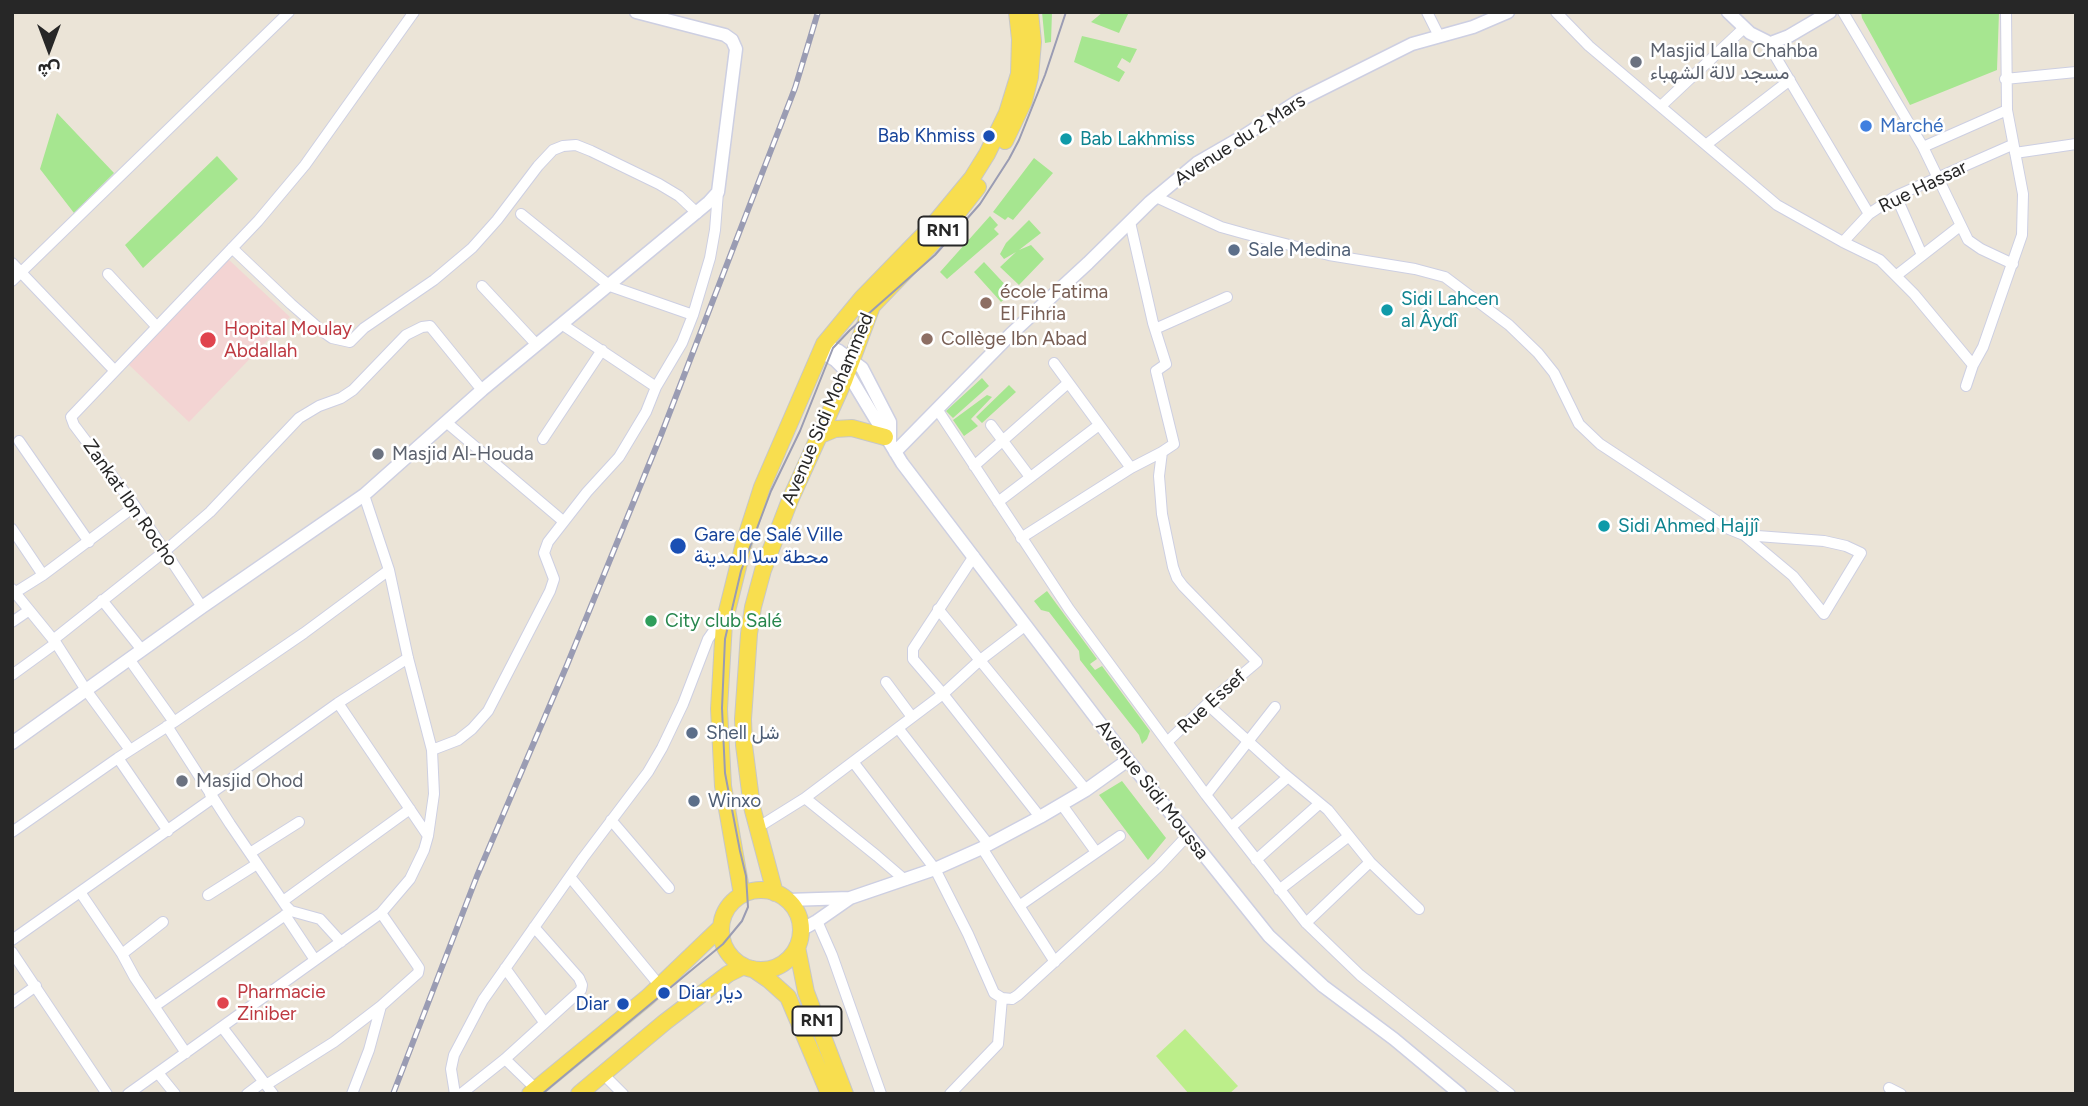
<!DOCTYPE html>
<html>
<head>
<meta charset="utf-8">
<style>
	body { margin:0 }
	#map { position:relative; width:2088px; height:1106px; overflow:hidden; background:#ebe4d7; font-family:Figtree,Vazirmatn,sans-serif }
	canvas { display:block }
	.frame { position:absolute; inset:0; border:14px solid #272727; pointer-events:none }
	.north { position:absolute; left:14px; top:14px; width:70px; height:70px; -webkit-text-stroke:5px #fff; paint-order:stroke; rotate:180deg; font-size:19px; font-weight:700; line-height:28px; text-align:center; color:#272727 }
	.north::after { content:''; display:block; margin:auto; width:24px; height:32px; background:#272727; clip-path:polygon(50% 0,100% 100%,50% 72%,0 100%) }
</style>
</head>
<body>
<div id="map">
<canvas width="2088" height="1106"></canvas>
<div class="frame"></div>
<div class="north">ش</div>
</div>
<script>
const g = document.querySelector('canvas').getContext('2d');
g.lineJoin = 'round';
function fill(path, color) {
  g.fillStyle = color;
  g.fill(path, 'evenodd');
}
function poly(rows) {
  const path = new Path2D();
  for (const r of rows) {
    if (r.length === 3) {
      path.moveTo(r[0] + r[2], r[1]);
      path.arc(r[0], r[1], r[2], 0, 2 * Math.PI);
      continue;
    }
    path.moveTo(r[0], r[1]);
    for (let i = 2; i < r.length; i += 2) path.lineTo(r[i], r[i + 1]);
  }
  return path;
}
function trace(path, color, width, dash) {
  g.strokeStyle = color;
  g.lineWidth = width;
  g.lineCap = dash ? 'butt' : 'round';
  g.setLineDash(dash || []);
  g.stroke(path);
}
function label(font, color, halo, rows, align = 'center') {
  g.font = font + ' Figtree,Vazirmatn,sans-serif';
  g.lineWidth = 5;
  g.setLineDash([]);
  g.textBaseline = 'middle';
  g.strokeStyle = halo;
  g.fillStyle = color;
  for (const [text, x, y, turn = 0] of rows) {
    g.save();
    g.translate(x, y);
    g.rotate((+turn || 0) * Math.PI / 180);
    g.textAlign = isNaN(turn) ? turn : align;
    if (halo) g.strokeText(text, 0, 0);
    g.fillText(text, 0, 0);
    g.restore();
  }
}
fill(poly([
	[227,258,290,317,189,422,127,363]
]), '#f3d4d3');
fill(poly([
	[1042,12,1052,12,1051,42,1045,43],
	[1103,12,1129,12,1119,33,1091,22],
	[1861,12,1999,12,1997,70,1910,105,1862,18],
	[1082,36,1137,49,1130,63,1122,58,1117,67,1125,72,1119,82,1074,62],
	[57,113,114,173,74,213,40,169],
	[217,156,238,179,143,268,125,245],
	[1034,158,1053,173,1013,220,1008,217,1005,220,993,212],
	[990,216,998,225,994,229,999,234,947,279,940,272],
	[1029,220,1041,233,1019,250,1031,245,1044,259,1019,285,1000,267,1016,252,1004,259,1000,254,1006,243],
	[984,262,1012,292,1001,302,974,272],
	[982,378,989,386,953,418,946,411],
	[1009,385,1016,392,982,423,976,417],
	[987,395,992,397,971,419,978,426,964,436,953,420],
	[1047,591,1097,659,1090,664,1095,670,1102,666,1150,731,1147,739,1142,744,1139,735,1080,660,1079,651,1049,612,1041,610,1034,601],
	[1122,781,1166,838,1148,860,1099,795]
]), '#a6e690');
fill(poly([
	[1185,1029,1238,1086,1229,1094,1189,1094,1156,1056]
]), '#bcee8a');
const minor = poly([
	[1427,12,1439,36],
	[1556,12,1589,46,1777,205,1843,242,1880,260,1914,294,1973,365],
	[1843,12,1923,147,1968,240,1981,249,2013,264],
	[1768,44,1869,214],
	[2005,79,2076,72],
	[1661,106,1744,28],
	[1707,144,1790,80],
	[1923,147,2007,110],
	[2015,153,2076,144],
	[1896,196,1922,255],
	[1156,197,1221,227,1246,234,1329,255,1415,269,1445,277,1509,325,1538,353,1554,373,1579,424,1600,444,1729,529,1744,535,1824,541,1846,546,1861,553,1824,614,1793,576,1744,535],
	[521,214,610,286,693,315],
	[1130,222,1153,323,1166,364,1156,371,1174,444,1162,452,1159,476,1162,514,1173,567,1177,578,1183,586,1257,662,1207,704,1167,742],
	[1843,242,1869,214,1896,196,2012,145],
	[232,248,291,304,322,331,332,338,350,342,364,328,434,280,472,248,497,220,538,166,553,150,563,146,576,145,591,151,659,184,679,196,697,213],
	[12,263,115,371],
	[108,274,157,327],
	[1897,275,1960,226],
	[12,281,289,12],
	[482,286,537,345],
	[563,325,656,387],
	[1155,329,1227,297],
	[1054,363,1131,468],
	[1966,386,1973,365,1983,347,2022,235,2023,194,2007,110,2006,12],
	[937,409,1069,609,1206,795,1306,923,1360,975,1510,1094],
	[446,422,563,521],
	[991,425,1030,477],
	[543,439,602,350],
	[19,441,89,542],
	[974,466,1068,383],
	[998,502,1099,425],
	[12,529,43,575],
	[1021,538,1131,468,1162,452],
	[974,556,913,649,913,659,943,694,1040,817],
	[12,589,56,643,86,690,130,750],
	[16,592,43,575,135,506],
	[102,600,142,650],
	[202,607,135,506,74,425,71,417,258,221,305,165,414,12],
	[938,609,1086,790],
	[12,622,28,611],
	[53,640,165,551,210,512,299,418,319,406,341,398,353,390,406,335,422,327,430,326,482,390],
	[129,659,174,722],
	[12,675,56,643],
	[886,682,912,717],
	[338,703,428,836],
	[1207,704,1282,772,1328,810,1370,862,1419,909],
	[167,726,230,824,286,906,291,911,320,919,341,942],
	[898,728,989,845],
	[432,750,458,740,472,729,488,711,550,591,554,579,544,553,548,542,587,492,619,457,646,412,656,387,682,343,693,315,710,258,715,230,718,192],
	[118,758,168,831],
	[854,763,935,869,968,934,994,993,1002,998,1012,999,1018,995,1158,867,1187,836],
	[210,794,338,703,408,658],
	[1206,795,1275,707],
	[805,798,943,694,979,661,1026,625],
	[1062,805,1096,852],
	[611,820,669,888],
	[1231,827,1288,777],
	[757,828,805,798,877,856,905,880],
	[12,832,118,758,174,722,304,633,389,570],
	[982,848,1055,962],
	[250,853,299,822],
	[1256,860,1319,804],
	[570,877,660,986],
	[1279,890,1349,836],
	[80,892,122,954,135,978,186,1053],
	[208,895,257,864],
	[283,901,410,809],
	[1019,906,1120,836],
	[285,915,315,960],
	[817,921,832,955,881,1094],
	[1306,923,1370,862],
	[12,940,213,798],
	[12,952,107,1094],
	[122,954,163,922],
	[505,968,544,1022],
	[12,1003,36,986],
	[155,1006,291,911],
	[222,1027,273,1094],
	[505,1059,536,1089],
	[158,1073,175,1094],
	[603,1074,623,1094],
	[266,1085,334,1042,381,1006,418,973,419,968,415,962,381,913],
	[1889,1088,1901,1094],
	[128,1094,381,913,410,879,424,850,428,836,434,794,432,750,408,658,389,570,364,495],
	[247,1094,263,1082],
	[352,1094,369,1050,381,1006],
	[455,1094,451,1069,454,1055,483,1000,583,858,648,772,662,748,683,704,708,639,715,629,724,623],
	[461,1094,505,1059,581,990,582,985,579,978,534,927],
	[950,1094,998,1044,1002,998]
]);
const tertiary = poly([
	[1728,12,1750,33,1766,41,1768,44,1789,36,1830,12],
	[824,344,839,351,862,368,890,422,890,443],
	[820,351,835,360,847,372,902,463,1128,760,1269,936,1323,986,1394,1039,1460,1094],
	[895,452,1011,334,1088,263,1150,202,1197,163,1242,137,1298,101,1412,44,1473,27,1508,12],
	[12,743,202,607,364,495,482,390,709,202,718,192,736,49,732,40,725,35,636,12],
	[787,900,850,898,935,869,982,848,1040,817,1086,790,1128,760],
	[801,930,817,921,850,898]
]);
const primary = poly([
	[1005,141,1024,101,1030,77,1033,42,1030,12],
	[818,436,835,429,852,428,885,437],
	[761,930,40],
	[775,893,752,807,744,745,743,719,749,634,753,607,763,570,790,500,844,381,872,306,942,233,978,187],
	[742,895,723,786,719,709,724,623,744,543,762,487,824,344,862,298,933,225,972,178,987,154,1007,113,1019,74,1020,39,1017,12],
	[797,947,806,992,845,1094],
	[753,969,769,980,788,997,829,1094],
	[530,1094,648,997,721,927],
	[579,1094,665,1022,728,974,744,966]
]);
trace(minor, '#cdcfe2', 12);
trace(tertiary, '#cdcfe2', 15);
trace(primary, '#c7c7c7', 18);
trace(minor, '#fff', 10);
trace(tertiary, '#fff', 12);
trace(primary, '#f8de4f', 16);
trace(poly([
	[542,1094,723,944,742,921,748,907,746,876,740,851,725,773,722,708,725,639,741,571,771,491,800,431,833,348,850,330,935,255,980,204,1009,159,1019,140,1045,75,1066,12]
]), '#9a9cb3', 2);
const rail = poly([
	[393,1094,477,876,567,665,661,435,795,88,818,12]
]);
trace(rail, '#9a9cb3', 6);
trace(rail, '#fff', 3.5, [10]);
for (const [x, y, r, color] of [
	[1636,62,7,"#6b7280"],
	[1866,126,7,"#3f7fe0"],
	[989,136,7,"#1a4fb4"],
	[1066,139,7,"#0f9aa8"],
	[1234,250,7,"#5c6f8a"],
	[986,303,7,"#8d6e63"],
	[1387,310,7,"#0f9aa8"],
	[927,339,7,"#8d6e63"],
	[208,340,9,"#e0444e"],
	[378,454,7,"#6b7280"],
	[1604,526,7,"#0f9aa8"],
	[678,546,9,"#1a4fb4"],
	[651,621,7,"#2e9e5b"],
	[692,733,7,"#5c6f8a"],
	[182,781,7,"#6b7280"],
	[694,801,7,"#5c6f8a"],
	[664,993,7,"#1a4fb4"],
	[223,1003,7,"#e0444e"],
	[623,1004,7,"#1a4fb4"]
]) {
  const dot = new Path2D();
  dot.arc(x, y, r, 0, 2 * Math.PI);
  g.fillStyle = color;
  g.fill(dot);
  trace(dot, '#fff', 2.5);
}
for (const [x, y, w] of [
	[943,231,49],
	[817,1021,49]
]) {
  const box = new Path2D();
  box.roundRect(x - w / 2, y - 14.5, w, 29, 5);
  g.fillStyle = '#fff';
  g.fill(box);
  trace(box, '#272727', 2);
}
label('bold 18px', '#272727', null, [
	["RN1",943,231],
	["RN1",817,1021]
]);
label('19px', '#5b616d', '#fff', [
	["Masjid Lalla Chahba",1650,51],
	["مسجد لالة الشهباء",1650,73],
	["Masjid Al-Houda",392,454],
	["Masjid Ohod",196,781]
], 'left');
label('19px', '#366cbe', '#fff', [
	["Marché",1880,126]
], 'left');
label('19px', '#164399', '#fff', [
	["Bab Khmiss",975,136],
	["Gare de Salé Ville",694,535,"left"],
	["محطة سلا المدينة",694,557,"left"],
	["Diar ديار",678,993,"left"],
	["Diar",609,1004]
], 'right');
label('19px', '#0d838f', '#fff', [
	["Bab Lakhmiss",1080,139],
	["Sidi Lahcen",1401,299],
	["al Âydî",1401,321],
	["Sidi Ahmed Hajjî",1618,526]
], 'left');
label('19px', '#272727', '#fff', [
	["Avenue du 2 Mars",1240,140,-33],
	["Rue Hassar",1923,187,-26],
	["Avenue Sidi Mohammed",828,409,-67],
	["Zankat Ibn Rocho",130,503,55],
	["Rue Essef",1212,702,-42],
	["Avenue Sidi Moussa",1152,790,52]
]);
label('19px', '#4e5e75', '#fff', [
	["Sale Medina",1248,250],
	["Shell شل",706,733],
	["Winxo",708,801]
], 'left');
label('19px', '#785e54', '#fff', [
	["école Fatima",1000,292],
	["El Fihria",1000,314],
	["Collège Ibn Abad",941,339]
], 'left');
label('19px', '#be3a42', '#fff', [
	["Hopital Moulay",224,329],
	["Abdallah",224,351],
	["Pharmacie",237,992],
	["Ziniber",237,1014]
], 'left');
label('19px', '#27864d', '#fff', [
	["City club Salé",665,621]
], 'left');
</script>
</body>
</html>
